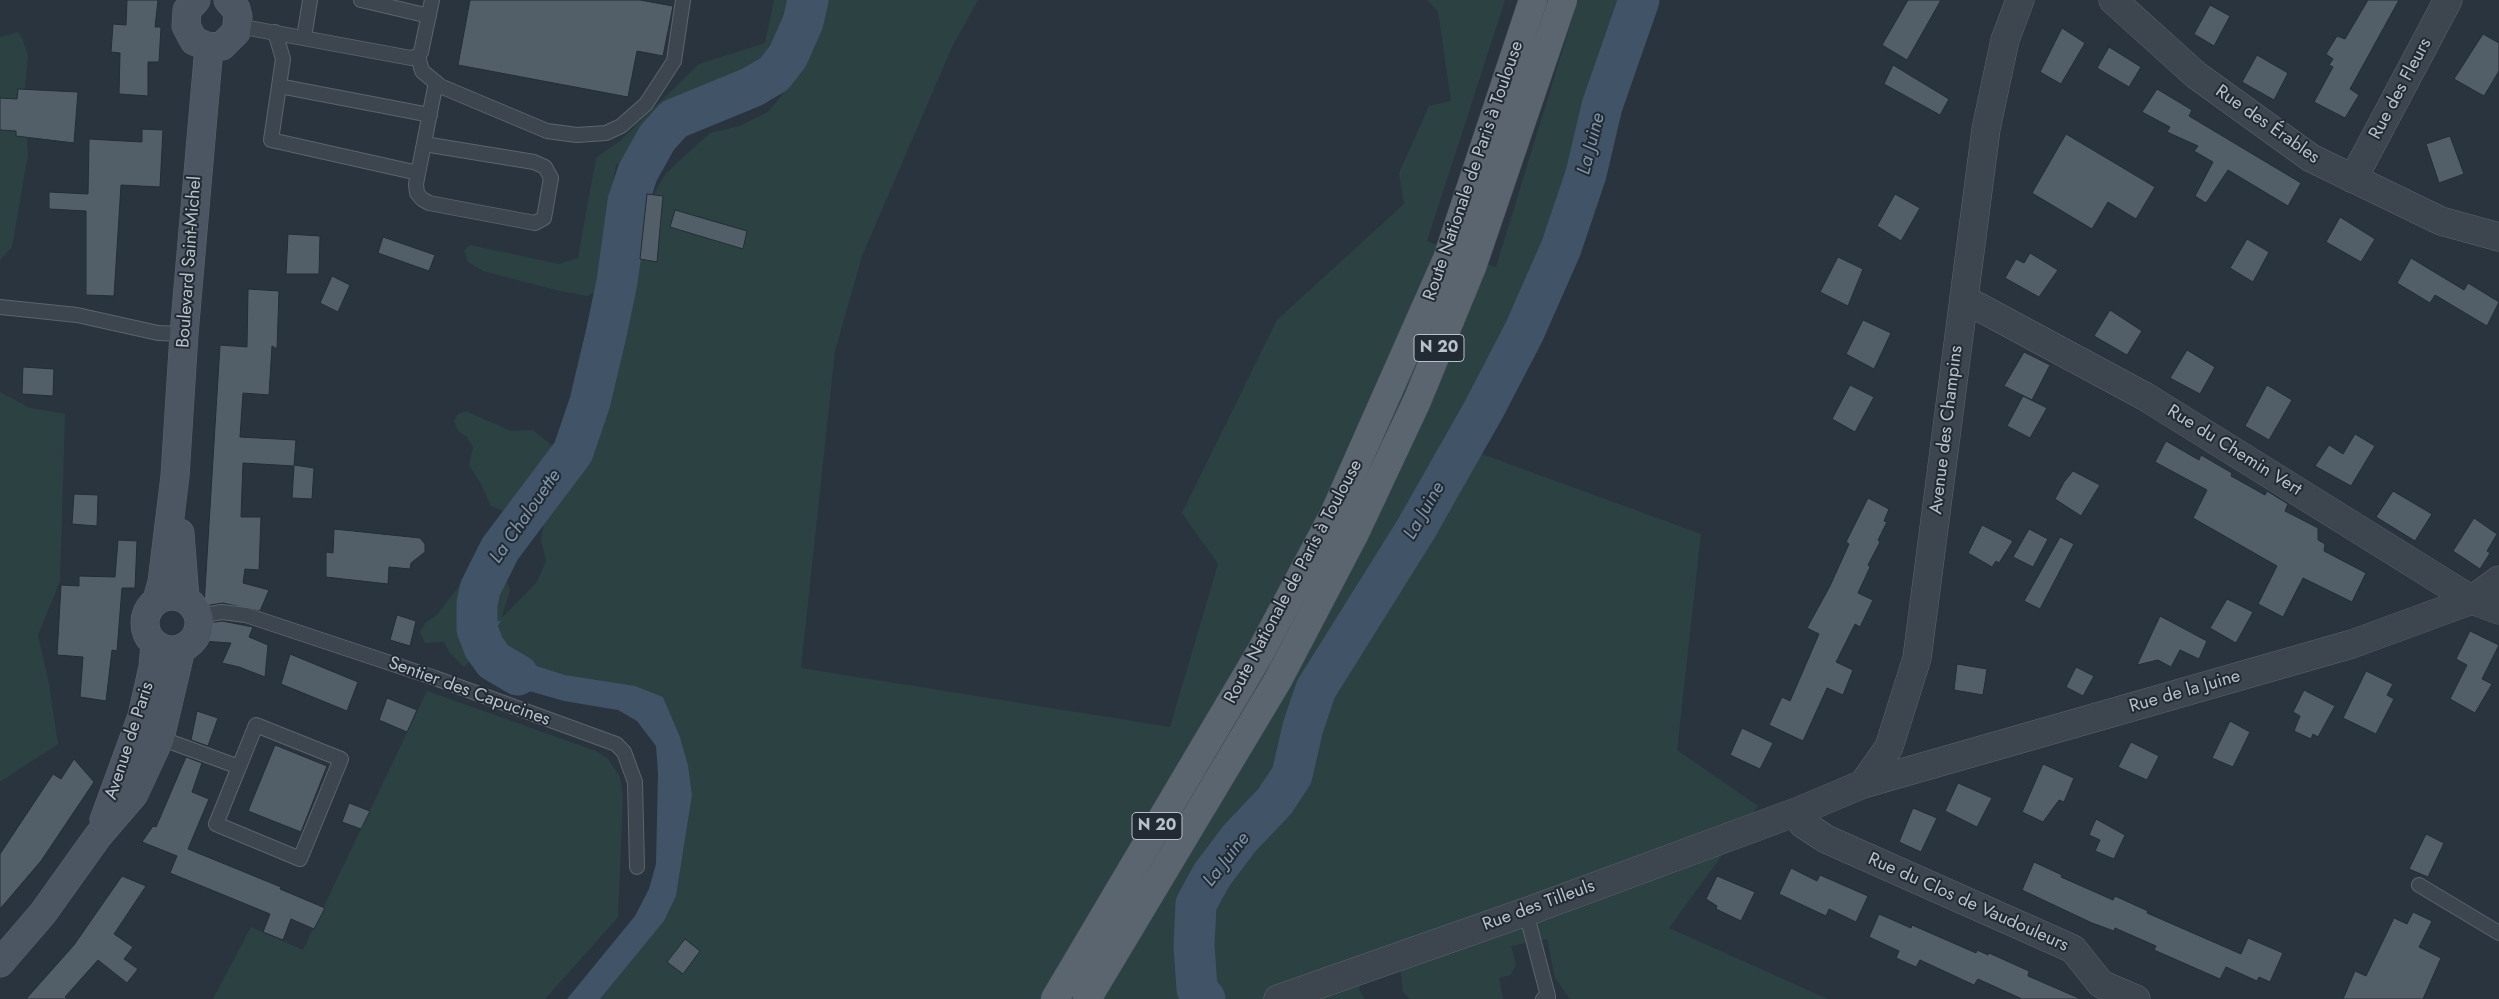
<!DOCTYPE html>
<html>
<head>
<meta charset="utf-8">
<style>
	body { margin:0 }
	canvas { display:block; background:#29343f }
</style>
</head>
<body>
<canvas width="2499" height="999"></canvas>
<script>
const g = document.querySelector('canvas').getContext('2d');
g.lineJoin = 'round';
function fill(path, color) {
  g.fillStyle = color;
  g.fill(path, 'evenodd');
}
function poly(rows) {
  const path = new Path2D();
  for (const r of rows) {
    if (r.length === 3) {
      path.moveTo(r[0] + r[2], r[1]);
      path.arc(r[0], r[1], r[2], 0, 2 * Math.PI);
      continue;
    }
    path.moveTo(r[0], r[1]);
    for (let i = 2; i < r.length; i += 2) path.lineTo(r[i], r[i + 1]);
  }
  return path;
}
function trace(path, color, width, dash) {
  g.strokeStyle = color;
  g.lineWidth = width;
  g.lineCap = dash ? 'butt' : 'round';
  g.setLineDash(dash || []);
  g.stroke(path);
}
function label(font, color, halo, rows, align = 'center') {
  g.font = font + ' Jost,sans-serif';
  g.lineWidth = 4;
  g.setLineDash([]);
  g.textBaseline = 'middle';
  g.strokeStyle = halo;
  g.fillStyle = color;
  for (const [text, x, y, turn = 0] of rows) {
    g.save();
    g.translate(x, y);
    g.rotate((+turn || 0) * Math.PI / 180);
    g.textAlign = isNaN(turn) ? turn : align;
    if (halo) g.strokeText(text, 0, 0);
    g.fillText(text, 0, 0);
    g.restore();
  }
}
fill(poly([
	[774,0,796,0,780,57,759,76,731,87,661,121,641,146,616,165,595,292,587,296,560,291,483,271,468,262,464,251,470,245,559,264,578,258,596,158,621,140,699,64,765,43],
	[822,0,978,0,952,47,862,256,835,351,801,668,1170,727,1218,564,1182,513,1277,320,1404,204,1399,173,1429,106,1451,101,1438,11,1427,0,1505,0,1427,241,1496,267,1578,0,1655,0,1556,289,1479,453,1701,534,1677,750,1758,806,1669,928,1828,999,1570,999,1555,978,1547,939,1511,946,1516,964,1511,975,1499,978,1503,999,1410,999,1403,992,1400,966,1362,977,1359,990,1365,999,600,999,664,921,676,896,692,795,688,765,680,737,663,697,565,675,521,661,500,648,496,630,500,620,489,625,474,646,470,661,464,667,450,653,444,642,425,643,420,632,426,622,437,615,485,552,497,550,510,591,501,619,537,582,546,561,541,540,544,524,592,452,632,311,639,219,666,173,710,133,740,126,768,112,796,78,811,52],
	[18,32,23,40,28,56,24,96,28,155,12,247,0,260,0,37],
	[0,392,30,408,65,414,60,581,38,635,49,684,58,744,0,782],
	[466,411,511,431,533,430,555,448,552,473,512,509,504,511,491,506,481,484,469,465,473,447,467,437,458,431,454,421,458,414],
	[427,691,596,751,608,759,620,777,623,796,618,917,545,999,213,999,251,927,303,950]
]), '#2c4141');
fill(poly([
	[501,620,496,630,500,648,521,661,565,675,635,686,663,697,680,737,688,765,692,795,676,896,664,921,600,999,567,999,635,916,649,889,656,864,658,773,656,746,637,721,618,710,564,701,515,687,470,661,474,646,489,625]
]), '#415366');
trace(poly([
	[518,675,494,661,484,647,477,629,477,604,480,589,500,549,573,452,590,402,607,330,617,282,628,202,638,172,657,138,674,119,752,87,774,74,788,56,803,22,808,0],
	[1205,999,1197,989,1194,946,1196,904,1212,875,1239,839,1275,801,1292,775,1303,727,1316,689,1416,529,1484,409,1524,332,1561,248,1586,174,1602,106,1639,0]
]), '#415366', 41);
const building = poly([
	[127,0,158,0,155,27,161,27,159,62,148,62,148,96,119,94,120,53,111,52,113,24,126,25,127,0],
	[470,0,640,0,673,6,663,56,637,51,628,97,458,65,470,0],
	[1908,0,1941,0,1907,60,1882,45,1908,0],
	[2368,0,2399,0,2350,89,2359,95,2345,118,2314,102,2333,67,2329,65,2333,59,2326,54,2337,36,2345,39,2368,0],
	[2210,5,2230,16,2214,46,2194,34,2210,5],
	[2062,28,2085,43,2061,84,2040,72,2062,28],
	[2483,34,2499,43,2499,71,2484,96,2454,79,2483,34],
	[2109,47,2141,67,2129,87,2097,68,2109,47],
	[2257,55,2288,73,2274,100,2242,82,2257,55],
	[1893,65,1949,99,1940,115,1884,84,1893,65],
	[18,89,78,92,74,143,16,136,16,131,0,130,0,98,17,99,18,89],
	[2157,89,2192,110,2189,116,2301,183,2288,206,2228,170,2206,203,2195,196,2213,162,2194,151,2198,146,2167,132,2170,127,2142,112,2157,89],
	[142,129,163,130,160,187,121,185,114,296,86,295,86,211,49,209,49,192,88,194,89,139,142,142,142,129],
	[2066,134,2155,187,2136,219,2108,202,2092,229,2032,193,2066,134],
	[2450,136,2464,174,2439,183,2426,144,2450,136],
	[647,194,663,196,657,262,640,259,647,194],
	[1895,194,1920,208,1901,241,1877,226,1895,194],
	[675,210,747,231,743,249,670,227,675,210],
	[2340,217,2375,239,2361,262,2326,242,2340,217],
	[288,234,320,236,319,274,286,274,288,234],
	[383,237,435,255,429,271,378,253,383,237],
	[2247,239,2269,252,2253,282,2230,268,2247,239],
	[2030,253,2058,270,2039,297,2005,278,2016,259,2024,263,2030,253],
	[1838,257,1863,269,1848,306,1820,292,1838,257],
	[2411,258,2464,290,2468,283,2499,302,2487,326,2435,295,2430,303,2397,283,2411,258],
	[332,276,350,285,338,312,320,303,332,276],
	[248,289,279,291,277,349,272,346,269,395,243,393,240,437,296,440,294,465,314,468,312,499,292,498,294,466,243,463,241,517,261,517,259,570,245,569,243,583,269,590,260,611,223,603,204,606,220,345,247,347,248,289],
	[2110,310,2142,331,2127,355,2094,336,2110,310],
	[1863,320,1891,333,1874,369,1846,354,1863,320],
	[2187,350,2215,367,2200,394,2170,378,2187,350],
	[2024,352,2050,365,2032,400,2004,386,2024,352],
	[23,367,54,369,53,396,22,394,23,367],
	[1850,385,1874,397,1855,432,1832,419,1850,385],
	[2267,385,2292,400,2269,440,2245,426,2267,385],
	[2023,396,2047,408,2030,438,2007,426,2023,396],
	[2355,434,2375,446,2351,486,2315,466,2329,445,2343,454,2355,434],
	[2166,441,2199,460,2201,455,2232,473,2231,476,2265,495,2267,491,2288,504,2285,511,2318,528,2318,540,2325,544,2324,551,2366,573,2352,602,2303,578,2283,617,2258,604,2277,566,2193,518,2207,490,2155,462,2166,441],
	[2073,471,2100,485,2081,516,2055,499,2064,482,2073,471],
	[2393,491,2432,514,2415,541,2376,517,2393,491],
	[74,494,98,495,97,526,72,524,74,494],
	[1868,498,1889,509,1884,521,1887,522,1878,540,1880,542,1868,565,1870,567,1858,593,1873,600,1860,627,1855,624,1836,662,1853,670,1843,695,1827,688,1803,741,1769,725,1782,697,1790,701,1819,634,1807,628,1830,586,1849,544,1846,542,1868,498],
	[2474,518,2497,534,2487,551,2490,553,2480,569,2453,551,2474,518],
	[1982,525,2013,541,1999,563,1996,561,1992,567,1968,553,1982,525],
	[334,529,420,538,425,544,425,552,411,563,410,569,389,567,388,584,326,577,326,552,333,553,334,529],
	[2029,529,2048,539,2033,567,2013,557,2029,529],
	[2060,537,2074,544,2040,609,2024,601,2060,537],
	[118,540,137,541,135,588,122,588,117,651,112,650,106,701,80,697,83,657,57,655,61,585,79,586,79,576,115,577,118,540],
	[2227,599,2253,612,2236,643,2210,628,2227,599],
	[397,615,416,621,410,646,390,640,397,615],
	[2160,616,2207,641,2199,659,2180,650,2171,667,2158,660,2137,665,2160,616],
	[222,621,253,627,249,637,268,645,265,677,239,667,222,663,231,643,201,641,202,624,222,621],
	[2470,631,2499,645,2482,679,2492,684,2475,713,2450,699,2467,665,2456,659,2470,631],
	[290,654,358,682,347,711,281,684,290,654],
	[1957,664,1987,669,1983,695,1954,690,1957,664],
	[2076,667,2094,676,2083,696,2066,687,2076,667],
	[2366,671,2393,684,2387,695,2394,699,2376,734,2343,718,2366,671],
	[2304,690,2335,706,2318,737,2313,734,2311,739,2294,731,2300,716,2293,712,2304,690],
	[387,698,417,710,407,732,379,720,387,698],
	[197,711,218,718,208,746,191,740,197,711],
	[2230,721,2250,732,2233,767,2212,758,2230,721],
	[1742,728,1773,743,1760,769,1730,755,1742,728],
	[2131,742,2159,756,2147,780,2118,767,2131,742],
	[275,745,327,766,301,832,248,811,275,745],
	[186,757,202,763,192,792,209,799,188,849,281,887,280,889,325,908,314,929,291,919,283,940,263,932,270,914,170,873,177,856,142,842,153,826,156,827,186,757],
	[74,759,94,782,41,861,0,909,0,854,53,774,61,779,74,759],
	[2043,764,2074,778,2064,802,2059,800,2043,822,2022,812,2043,764],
	[1958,783,1992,798,1977,827,1945,811,1958,783],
	[349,803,370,811,361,829,342,822,349,803],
	[1913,808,1937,818,1921,852,1899,842,1913,808],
	[2096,819,2125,835,2114,859,2095,851,2100,840,2089,835,2096,819],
	[2426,834,2444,843,2428,877,2409,869,2426,834],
	[2034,862,2062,875,2061,877,2113,900,2115,896,2148,911,2147,913,2241,954,2248,938,2283,953,2270,982,2259,977,2257,981,2226,967,2220,979,2154,950,2156,946,2115,928,2114,931,2092,923,2022,890,2034,862],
	[1791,868,1817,881,1820,875,1868,896,1856,922,1829,909,1826,916,1779,894,1791,868],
	[122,876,146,886,114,934,133,947,124,959,138,969,127,983,98,960,65,997,68,999,26,999,74,945,122,876],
	[1717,876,1755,892,1741,921,1716,909,1717,906,1706,899,1717,876],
	[2413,912,2432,921,2419,947,2441,958,2423,999,2343,999,2355,971,2366,976,2394,918,2407,924,2413,912],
	[1879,914,1911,928,1912,925,1976,953,1977,950,1988,955,1989,953,2029,971,2028,976,2081,999,2022,999,1978,979,1974,985,1920,960,1916,967,1896,958,1899,951,1869,937,1879,914],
	[685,939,700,951,683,974,667,962,685,939]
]);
fill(building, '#525f69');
trace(building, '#242d36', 1);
const service = poly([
	[361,0,429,16],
	[238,26,411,58,418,56,421,52,432,0],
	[275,32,283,59,271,140,418,173],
	[304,38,310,0],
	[418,56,422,71,440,86,547,131,577,135,606,133,621,126,646,104,674,61,683,0],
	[279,86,430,115],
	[424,144,534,162,545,167,551,178,544,218,535,223,429,203,422,199,417,193,416,184,436,82],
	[0,307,77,315,158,333,184,334],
	[198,616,222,612,246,615,435,678,616,744,624,752,635,782,637,867],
	[160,738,239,767,216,824,300,859,341,759,256,725,239,767],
	[2419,885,2499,933],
	[1526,912,1548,996,1543,999]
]);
const minor = poly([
	[2113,0,2196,75,2311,158,2441,221,2499,237],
	[2353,179,2448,0],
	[1964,299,2146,397,2472,600,2499,610],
	[1863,784,2352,644,2472,600,2499,580],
	[1799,811,1803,824,1826,839,2073,949,2101,984,2136,999],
	[1278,999,1534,909,1799,811,1863,784,1889,747,1917,658,1986,129,2005,40,2020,0]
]);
const secondary = poly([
	[196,0,187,10,186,26,194,41,209,47,222,46,236,32,238,17,236,9,228,0],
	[180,533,185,599],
	[172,623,27],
	[157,600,162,582,175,476,184,334,209,47],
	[104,820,142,716,153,667,155,644],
	[0,963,43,913,98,836,134,794,160,738,181,649]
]);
const primary = poly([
	[1055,999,1260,653,1334,514,1447,259,1533,0],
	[1087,999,1278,680,1355,533,1417,401,1472,267,1563,0]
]);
trace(service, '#5b646c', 16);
trace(minor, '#5b646c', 29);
trace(secondary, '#5b646c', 29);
trace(primary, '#464f58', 29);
trace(service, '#3d464f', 14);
trace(minor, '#3d464f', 28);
trace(secondary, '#4b5662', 28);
trace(primary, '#5b656f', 28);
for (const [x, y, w] of [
	[1439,348,50],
	[1157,826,50]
]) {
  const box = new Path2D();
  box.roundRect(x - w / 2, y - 13.5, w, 27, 4);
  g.fillStyle = '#222b34';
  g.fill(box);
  trace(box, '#b9c1c9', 1);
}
label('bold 16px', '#b9c1c9', null, [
	["N 20",1439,348],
	["N 20",1157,826]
]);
label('18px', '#b9c1c9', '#222b34', [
	["Rue des Fleurs",2401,89,-62],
	["Rue des Érables",2267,125,35],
	["Route Nationale de Paris à Toulouse",1474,171,-71],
	["Boulevard Saint-Michel",190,262,-86],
	["Avenue des Champins",1947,430,-83],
	["Rue du Chemin Vert",2234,451,32],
	["Route Nationale de Paris à Toulouse",1294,582,-62],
	["Sentier des Capucines",469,692,20],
	["Rue de la Juine",2185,692,-16],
	["Avenue de Paris",130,741,-72],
	["Rue du Clos de Vaudouleurs",1968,903,24],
	["Rue des Tilleuls",1539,906,-20]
]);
label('italic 19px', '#7e94a9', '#222b34', [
	["La Juine",1592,144,-76],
	["La Juine",1425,511,-60],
	["La Chalouette",526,517,-55],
	["La Juine",1227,860,-52]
]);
</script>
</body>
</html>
